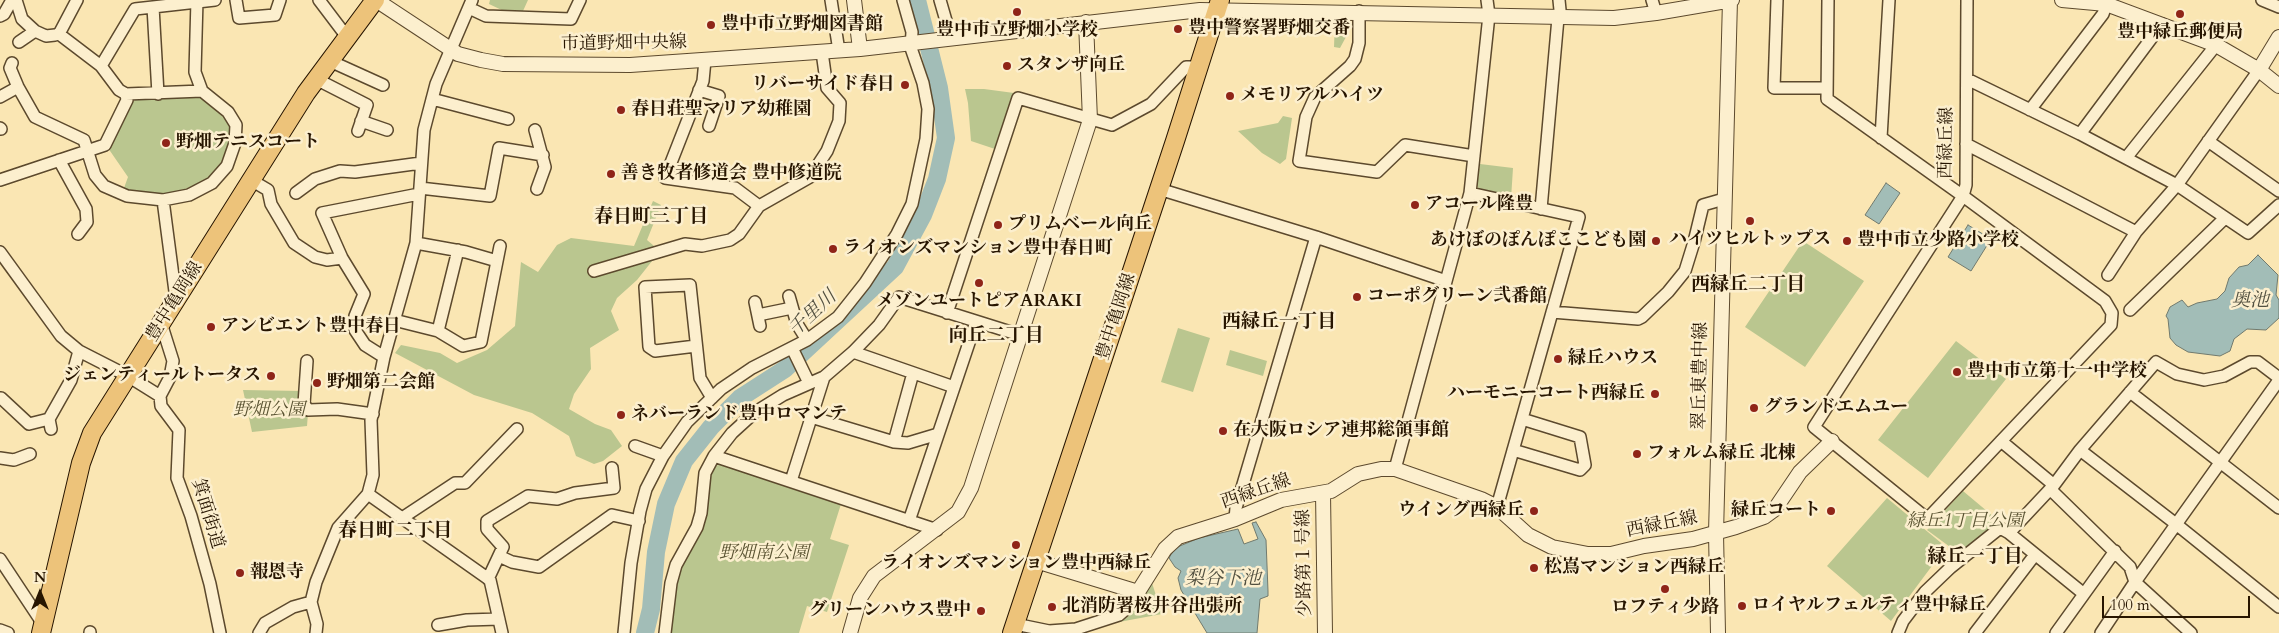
<!DOCTYPE html>
<html>
<head>
<meta charset="utf-8">
<style>
	body { margin:0 }
	#map { position:relative; width:2279px; height:633px; overflow:hidden; background:#fae6b3; font-family:Cardo,serif }
	canvas { display:block }
	.north { position:absolute; left:15px; top:568px; width:50px; height:50px; -webkit-text-stroke:4px #fcefce; paint-order:stroke; rotate:0deg; font-size:14px; font-weight:700; line-height:20px; text-align:center; color:#271500 }
	.north::after { content:''; display:block; margin:auto; width:18px; height:22px; background:#271500; clip-path:polygon(50% 0,100% 100%,50% 72%,0 100%) }
	.scale { position:absolute; left:2102px; top:596px; width:148px; height:22px; box-sizing:border-box; border:2px solid #271500; border-top:0; padding-left:6px; font-size:15px; line-height:18px; white-space:nowrap; color:#271500; -webkit-text-stroke:4px #fcefce; paint-order:stroke }
</style>
</head>
<body>
<div id="map">
<canvas width="2279" height="633"></canvas>
<div class="north">N</div>
<div class="scale">100 m</div>
</div>
<script>
const g = document.querySelector('canvas').getContext('2d');
g.lineJoin = 'round';
function fill(path, color) {
  g.fillStyle = color;
  g.fill(path, 'evenodd');
}
function poly(rows) {
  const path = new Path2D();
  for (const r of rows) {
    path.moveTo(r[0], r[1]);
    for (let i = 2; i < r.length; i += 2) path.lineTo(r[i], r[i + 1]);
  }
  return path;
}
function trace(path, color, width, dash) {
  g.strokeStyle = color;
  g.lineWidth = width;
  g.lineCap = dash ? 'butt' : 'round';
  g.setLineDash(dash || []);
  g.stroke(path);
}
function label(font, color, halo, rows, align = 'center') {
  g.font = font + ' Cardo,"Noto Serif JP",serif';
  g.lineWidth = 5;
  g.setLineDash([]);
  g.textBaseline = 'middle';
  g.strokeStyle = halo;
  g.fillStyle = color;
  for (const [text, x, y, turn = 0] of rows) {
    g.save();
    g.translate(x, y);
    g.rotate((+turn || 0) * Math.PI / 180);
    g.textAlign = isNaN(turn) ? turn : align;
    if (halo) g.strokeText(text, 0, 0);
    g.fillText(text, 0, 0);
    g.restore();
  }
}
fill(poly([
	[490,0,528,0,523,11,508,13,489,4],
	[1335,20,1353,24,1340,48,1334,47],
	[965,89,984,89,1014,93,995,149,971,141,968,103],
	[199,96,227,120,231,129,231,144,225,162,213,176,202,183,174,193,163,195,133,192,124,188,128,177,108,148,130,104,135,100],
	[1283,116,1292,118,1286,159,1280,164,1262,153,1238,131,1278,123],
	[1480,164,1513,168,1511,199,1482,192,1477,186],
	[653,201,661,205,647,240,660,251,637,280,617,298,611,311,619,330,590,348,591,369,574,394,569,409,595,424,611,430,622,446,603,461,594,464,576,456,569,436,532,413,474,395,395,353,401,345,440,353,457,363,487,350,515,326,521,262,538,272,557,245,571,238,634,246],
	[1803,241,1864,281,1805,367,1745,327],
	[1178,328,1210,338,1193,392,1161,382],
	[1956,341,2006,379,1928,478,1878,440],
	[1230,350,1267,361,1263,376,1226,365],
	[243,390,302,391,308,413,307,426,252,432],
	[720,464,841,504,830,539,849,545,827,612,807,606,799,633,671,633,676,582,710,475,712,468],
	[1963,491,2000,522,1961,555,1927,530],
	[1887,498,1946,547,1891,621,1827,566],
	[1152,583,1162,614,1119,622,1128,614]
]), '#bac68f');
const water = poly([
	[1886,183,1900,193,1879,224,1865,215,1886,183],
	[1968,225,1991,239,1971,271,1948,257,1968,225],
	[2258,255,2278,275,2276,295,2279,300,2279,318,2266,330,2247,329,2234,339,2230,351,2220,356,2188,352,2176,345,2170,338,2168,319,2166,316,2170,307,2182,300,2188,307,2197,303,2217,299,2225,291,2229,278,2239,267,2248,265,2258,255],
	[1256,522,1266,540,1268,591,1268,596,1260,599,1257,633,1207,633,1181,590,1178,578,1181,571,1175,567,1169,558,1175,548,1199,538,1238,529,1244,544,1258,539,1252,523,1256,522]
]);
fill(water, '#a2bdb7');
trace(water, '#717a6e', 1);
trace(poly([
	[645,633,651,609,656,552,666,504,684,461,711,427,740,398,785,369,895,267,923,215,937,179,946,138,939,88,917,0]
]), '#a2bdb7', 18);
const minor = poly([
	[16,0,22,19,35,31,46,36,55,35],
	[77,0,59,34,101,66,119,90,126,94,202,91],
	[236,0,239,18,275,15,280,0],
	[319,0,347,37],
	[831,0,839,51],
	[940,0,951,38],
	[1652,0,1656,13],
	[1777,0,1774,88,1827,88],
	[1828,0,1827,99,1963,196,2105,301,2112,313,2111,325,1930,516,1925,517,1814,427,1963,196,1966,185,1967,0],
	[2262,0,2279,7],
	[153,7,158,94],
	[469,8,486,16,571,19,580,0],
	[1359,11,1359,43,1355,59,1350,66,1315,97,1306,117,1299,161,1377,172,1405,145,1474,156],
	[0,16,4,14,12,0],
	[19,42,35,31],
	[705,60,703,81,665,178,735,188,759,206],
	[330,61,383,85],
	[12,63,10,68,18,87,35,117,84,140,95,175,104,186,127,196,163,200],
	[101,66,135,9,215,0],
	[316,79,367,105,358,131],
	[1967,79,2080,134,2177,185,2248,233,2279,205],
	[699,90,719,96,709,126],
	[0,97,18,87],
	[432,99,508,119],
	[2030,110,2103,14,2108,0],
	[361,121,387,130],
	[0,128,1,129],
	[535,130,545,167,537,189],
	[2080,134,2162,24],
	[1881,138,1889,0],
	[2208,141,2279,191],
	[1966,144,2136,232,2177,185,2259,70],
	[2126,158,2216,45],
	[59,160,86,209,87,222,78,234],
	[0,180,105,145,127,100,126,94],
	[251,180,268,190,271,204,294,243,315,257,327,260,342,258],
	[420,188,490,196,499,148,543,155],
	[1159,189,1316,237,1446,281],
	[296,193,315,179,340,171,355,172,421,163],
	[1470,193,1579,217,1497,507],
	[1541,209,1558,18,1560,10,1559,0],
	[416,243,466,252,497,261],
	[0,252,61,336,79,351,128,376,160,396],
	[594,271,685,244,702,246,730,240,739,234,759,206,810,177,827,151,839,121,840,103,827,88,822,52],
	[2108,275,2136,232],
	[789,296,797,324,807,340],
	[176,299,163,200,189,195,212,183,227,166,235,143,236,125,228,112,202,91,195,72,197,0],
	[755,302,760,326],
	[2130,310,2225,218],
	[1552,312,1638,319,1642,317,1668,292,1685,271,1694,242,1703,205,1724,199],
	[947,313,1018,98,1112,125,1151,104,1186,67,1198,67],
	[758,315,792,308],
	[394,320,438,331,463,346,481,342,500,246],
	[161,323,173,361,170,377,160,396,161,406,179,430,177,478,191,516,210,584,220,633],
	[438,331,458,250],
	[696,346,655,351,649,347,645,287,690,285,700,378,712,398],
	[792,348,809,383],
	[853,352,954,387],
	[384,357,365,345,355,330,355,316,364,294,342,258,322,213,419,194],
	[307,361,304,404,308,410,337,409,373,414],
	[2130,392,2279,508],
	[1,398,29,424,49,419],
	[811,417,894,442,908,443,938,434],
	[51,429,49,419,71,380,79,351],
	[2001,441,2054,485],
	[894,442,913,373],
	[635,446,663,456],
	[1513,450,1580,470,1585,465,1580,437,1522,419],
	[2080,450,2176,524,2279,607],
	[714,456,937,530],
	[0,458,14,460,30,454],
	[1395,469,1470,193,1489,15,1487,0],
	[791,481,824,377],
	[2050,489,2130,567,2135,582,2191,633],
	[368,494,490,580,502,633],
	[402,518,455,483,465,483,517,429],
	[1235,519,1236,508,1316,237],
	[909,521,976,322],
	[2009,533,2084,594],
	[499,556,512,562,539,567,612,515,639,521],
	[0,559,43,624],
	[488,579,503,547,487,529,487,521,528,496,557,499,575,493,614,488,612,468],
	[1015,624,1049,631,1076,629,1119,615,1127,608,1138,592],
	[438,625,467,620,499,619],
	[0,630,8,633],
	[90,632,90,633],
	[259,633,265,623,293,607,311,602],
	[316,633,317,624,311,602,316,582,338,528,368,494,373,475,371,420,384,357,416,243,424,130,436,84,472,0],
	[624,633,631,563,640,511,646,489,663,456,687,422,721,389,752,368,807,340,838,317,865,283,897,234,912,204,926,139,928,109,923,83,911,48,912,32,903,0],
	[665,633,671,583,676,565,697,527,701,513,705,473,714,456,732,433,754,413,783,395,824,377,853,352,879,325,899,297,1020,335],
	[1898,633,1903,621,1925,592,1950,568,2000,528,2009,533,2054,485,2080,450,2156,362,2177,374,2204,380,2224,376,2250,362,2258,362,2279,378],
	[1975,633,2034,556],
	[2056,633,2115,551],
	[2101,633,2135,582,2279,380]
]);
const tertiary = poly([
	[376,0,458,54,481,60,503,64,630,65,860,49,1200,10,1614,18,1656,13,1732,0],
	[854,0,860,49],
	[2062,0,2106,4,2216,45,2259,70,2279,86],
	[2259,70,2279,37],
	[1323,493,1325,633],
	[1036,561,1138,592,1165,549,1178,537,1235,519,1281,500,1331,491,1358,474,1381,469,1395,469,1481,499,1497,507,1528,535,1552,547,1588,554,1611,554,1644,546,1693,539,1736,527,1764,517,1775,509,1800,472,1832,441],
	[850,633,860,598,874,576,958,512,971,488,1090,120,1086,22],
	[1718,633,1716,533,1730,0]
]);
const primary = poly([
	[41,633,81,463,92,433,306,93,375,0],
	[1012,633,1175,141,1220,0]
]);
trace(minor, '#5c492d', 14);
trace(tertiary, '#5c492d', 16);
trace(primary, '#271500', 20);
trace(minor, '#fcefce', 11);
trace(tertiary, '#fcefce', 14);
trace(primary, '#edc37a', 18);
for (const [x, y, r, color] of [
	[1017,12,5,"#8f2418"],
	[2180,14,5,"#8f2418"],
	[711,25,5,"#8f2418"],
	[1178,29,5,"#8f2418"],
	[1007,66,5,"#8f2418"],
	[905,85,5,"#8f2418"],
	[1230,96,5,"#8f2418"],
	[621,110,5,"#8f2418"],
	[166,143,5,"#8f2418"],
	[611,174,5,"#8f2418"],
	[1415,205,5,"#8f2418"],
	[1750,221,5,"#8f2418"],
	[998,225,5,"#8f2418"],
	[1656,241,5,"#8f2418"],
	[1847,241,5,"#8f2418"],
	[833,249,5,"#8f2418"],
	[979,283,5,"#8f2418"],
	[1357,297,5,"#8f2418"],
	[211,327,5,"#8f2418"],
	[1558,359,5,"#8f2418"],
	[1957,372,5,"#8f2418"],
	[271,376,5,"#8f2418"],
	[317,383,5,"#8f2418"],
	[1655,394,5,"#8f2418"],
	[1754,408,5,"#8f2418"],
	[621,415,5,"#8f2418"],
	[1223,431,5,"#8f2418"],
	[1637,454,5,"#8f2418"],
	[1534,511,5,"#8f2418"],
	[1831,511,5,"#8f2418"],
	[1016,545,5,"#8f2418"],
	[1534,568,5,"#8f2418"],
	[240,573,5,"#8f2418"],
	[1665,589,5,"#8f2418"],
	[1742,606,5,"#8f2418"],
	[1052,607,5,"#8f2418"],
	[981,611,5,"#8f2418"]
]) {
  const dot = new Path2D();
  dot.arc(x, y, r, 0, 2 * Math.PI);
  g.fillStyle = color;
  g.fill(dot);
  trace(dot, '#fcefce', 2);
}
label('bold 18px', '#271500', '#fcefce', [
	["豊中市立野畑図書館",721,25],
	["豊中警察署野畑交番",1188,29],
	["豊中市立野畑小学校",1017,31,"center"],
	["豊中緑丘郵便局",2180,33,"center"],
	["スタンザ向丘",1017,66],
	["リバーサイド春日",895,85,"right"],
	["メモリアルハイツ",1240,96],
	["春日荘聖マリア幼稚園",631,110],
	["野畑テニスコート",176,143],
	["善き牧者修道会 豊中修道院",621,174],
	["アコール隆豊",1425,205],
	["プリムベール向丘",1008,225],
	["ハイツヒルトップス",1750,240,"center"],
	["あけぼのぽんぽここども園",1646,241,"right"],
	["豊中市立少路小学校",1857,241],
	["ライオンズマンション豊中春日町",843,249],
	["コーポグリーン弐番館",1367,297],
	["メゾンユートピアARAKI",979,302,"center"],
	["アンビエント豊中春日",221,327],
	["緑丘ハウス",1568,359],
	["豊中市立第十一中学校",1967,372],
	["ジェンティールトータス",261,376,"right"],
	["野畑第二会館",327,383],
	["ハーモニーコート西緑丘",1645,394,"right"],
	["グランドエムユー",1764,408],
	["ネバーランド豊中ロマンテ",631,415],
	["在大阪ロシア連邦総領事館",1233,431],
	["フォルム緑丘 北棟",1647,454],
	["ウイング西緑丘",1524,511,"right"],
	["緑丘コート",1821,511,"right"],
	["ライオンズマンション豊中西緑丘",1016,564,"center"],
	["松嶌マンション西緑丘",1544,568],
	["報恩寺",250,573],
	["ロイヤルフェルティ豊中緑丘",1752,606],
	["北消防署桜井谷出張所",1062,607],
	["ロフティ少路",1665,608,"center"],
	["グリーンハウス豊中",971,611,"right"]
], 'left');
label('18px', '#271500', '#fcefce', [
	["市道野畑中央線",624,44,-1],
	["西緑丘線",1947,143,-89],
	["豊中亀岡線",175,302,-58],
	["豊中亀岡線",1117,317,-72],
	["翠丘東豊中線",1701,376,-89],
	["西緑丘線",1256,492,-19],
	["箕面街道",207,514,73],
	["西緑丘線",1662,525,-11],
	["少路第１号線",1305,563,-91]
]);
label('italic 18px', '#5a5332', '#fcefce', [
	["野畑公園",269,411],
	["緑丘1丁目公園",1965,522],
	["野畑南公園",764,554]
]);
label('bold 19px', '#271500', '#fcefce', [
	["春日町三丁目",651,218],
	["西緑丘二丁目",1748,286],
	["西緑丘一丁目",1279,323],
	["向丘二丁目",996,337],
	["春日町二丁目",395,532],
	["緑丘一丁目",1975,558]
]);
label('italic 19px', '#525040', '#fcefce', [
	["奥池",2250,302],
	["千里川",813,314,-43],
	["梨谷下池",1223,580]
]);
</script>
</body>
</html>
